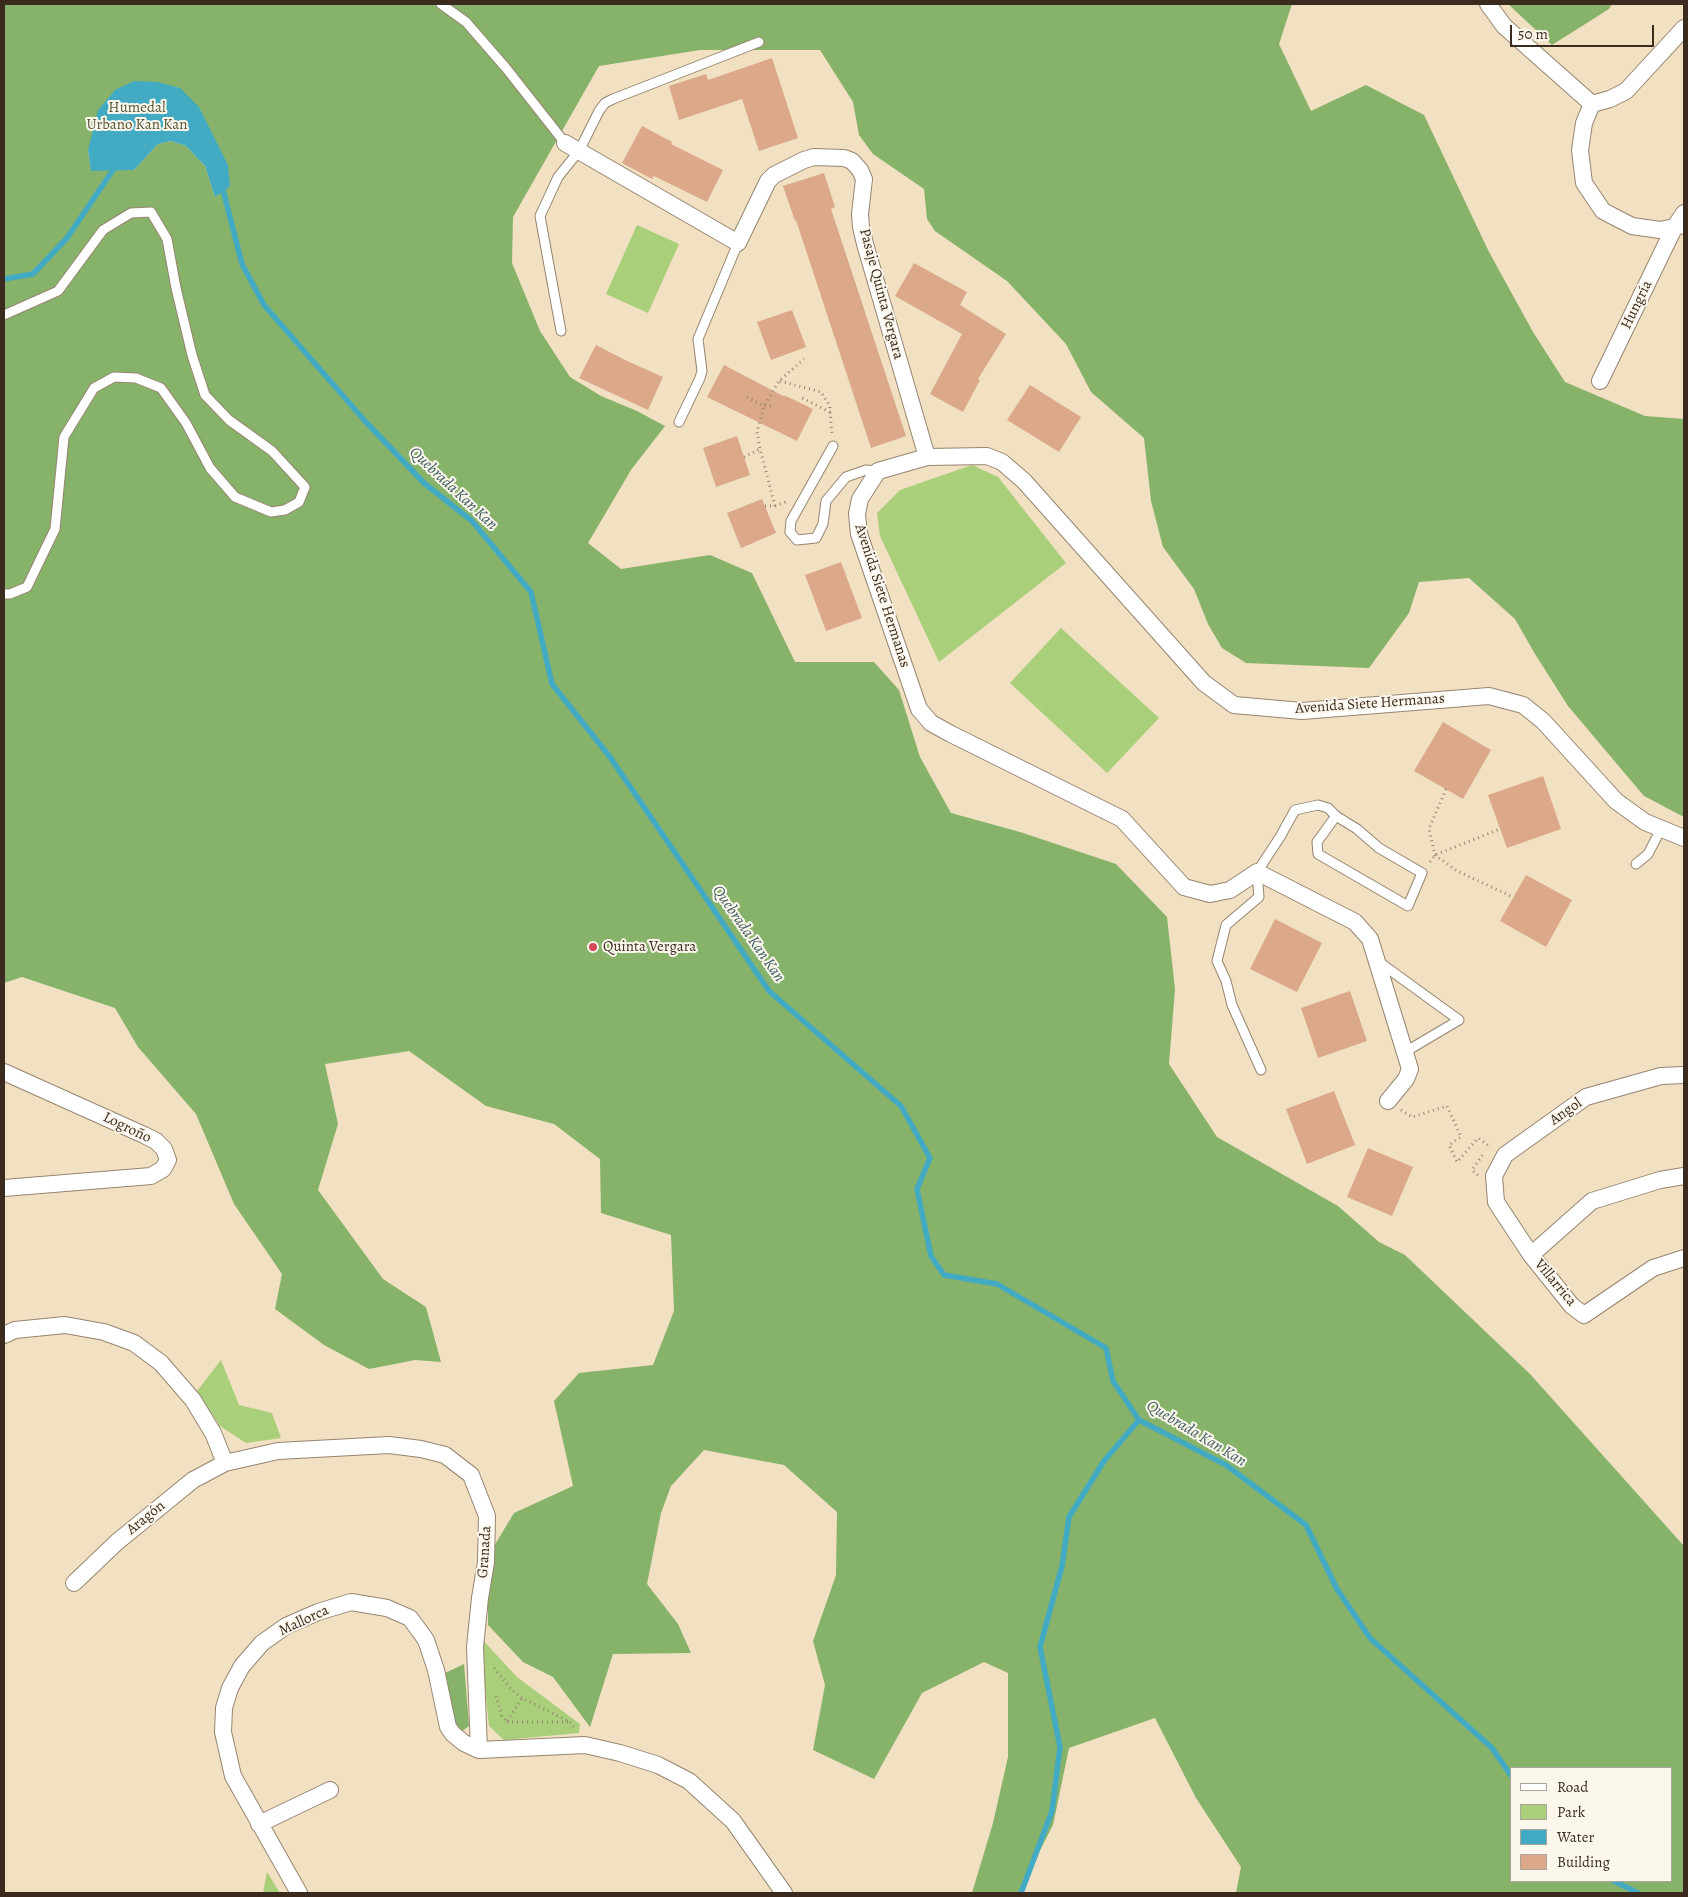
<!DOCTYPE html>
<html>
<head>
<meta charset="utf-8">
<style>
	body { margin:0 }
	#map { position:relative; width:1688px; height:1897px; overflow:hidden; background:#f1e0c2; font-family:Alegreya,serif }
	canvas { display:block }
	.frame { position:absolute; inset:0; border:5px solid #3b2a1e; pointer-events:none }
	.legend { position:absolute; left:1510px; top:1767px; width:162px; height:115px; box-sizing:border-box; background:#fbf7ec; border:1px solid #aea59a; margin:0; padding:6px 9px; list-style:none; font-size:15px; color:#3b2a1e }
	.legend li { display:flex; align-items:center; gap:10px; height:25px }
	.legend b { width:25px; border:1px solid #aea59a }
	.scale { position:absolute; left:1510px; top:25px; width:144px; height:22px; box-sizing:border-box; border:2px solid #3b2a1e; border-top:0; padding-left:6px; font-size:15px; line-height:18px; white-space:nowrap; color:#3b2a1e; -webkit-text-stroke:4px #fbf7ec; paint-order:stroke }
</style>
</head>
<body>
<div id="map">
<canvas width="1688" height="1897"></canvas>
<div class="frame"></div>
<ul class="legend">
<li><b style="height:6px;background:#fff"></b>Road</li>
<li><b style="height:14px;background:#a9cf7a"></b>Park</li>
<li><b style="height:14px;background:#43aac3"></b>Water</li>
<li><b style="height:14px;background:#dba98a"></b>Building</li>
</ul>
<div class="scale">50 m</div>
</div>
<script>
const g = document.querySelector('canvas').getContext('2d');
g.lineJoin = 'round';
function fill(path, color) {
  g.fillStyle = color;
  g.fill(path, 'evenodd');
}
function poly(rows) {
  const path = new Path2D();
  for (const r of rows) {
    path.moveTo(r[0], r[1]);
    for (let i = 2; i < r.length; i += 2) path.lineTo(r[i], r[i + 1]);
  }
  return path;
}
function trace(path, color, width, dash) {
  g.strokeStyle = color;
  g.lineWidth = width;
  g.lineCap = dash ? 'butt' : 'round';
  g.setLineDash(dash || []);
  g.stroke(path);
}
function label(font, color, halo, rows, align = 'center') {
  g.font = font + ' Alegreya,serif';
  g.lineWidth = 4;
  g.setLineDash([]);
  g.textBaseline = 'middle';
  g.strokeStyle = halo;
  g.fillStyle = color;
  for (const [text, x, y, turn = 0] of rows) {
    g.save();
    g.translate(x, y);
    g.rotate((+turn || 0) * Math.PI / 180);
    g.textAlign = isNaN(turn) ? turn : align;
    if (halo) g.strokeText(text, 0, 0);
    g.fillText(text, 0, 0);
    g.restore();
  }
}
fill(poly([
	[637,225,679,244,648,313,606,294],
	[972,465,998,477,1066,563,939,662,880,536,877,513,900,490],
	[1061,628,1159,718,1107,773,1010,683],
	[221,1360,239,1405,272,1413,281,1438,246,1443,220,1426,197,1391],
	[480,1637,517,1677,580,1724,579,1733,504,1740,489,1726],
	[267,1872,280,1893,263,1893]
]), '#a9cf7a');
fill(poly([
	[4,4,1292,4,1279,44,1311,111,1366,85,1424,115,1489,252,1533,332,1565,382,1645,416,1684,419,1684,817,1644,796,1568,706,1535,654,1515,619,1469,578,1419,582,1409,613,1369,668,1246,663,1222,648,1208,624,1194,589,1163,547,1151,501,1144,438,1091,392,1066,344,1007,281,935,231,927,219,924,189,873,154,859,135,853,102,820,50,700,50,599,66,513,217,512,263,540,331,570,377,601,396,637,411,665,426,631,470,588,543,621,569,710,555,752,573,795,662,874,662,899,690,920,757,951,813,1020,832,1116,864,1167,917,1175,989,1169,1064,1217,1137,1338,1206,1379,1242,1405,1255,1530,1374,1684,1546,1684,1893,1236,1893,1241,1867,1196,1798,1155,1718,1069,1748,1053,1825,1018,1893,972,1893,993,1823,1008,1757,1008,1673,984,1662,922,1693,874,1779,813,1750,825,1685,813,1641,836,1575,837,1512,784,1465,704,1450,671,1486,661,1513,647,1584,678,1624,691,1653,613,1654,590,1727,553,1677,523,1662,488,1625,488,1556,514,1513,573,1486,554,1401,579,1373,653,1365,674,1311,671,1235,601,1213,600,1159,554,1124,486,1106,409,1051,325,1064,338,1124,318,1190,383,1279,426,1307,441,1362,415,1360,369,1369,324,1345,275,1309,282,1274,234,1204,196,1114,138,1047,115,1008,22,977,4,983],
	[199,107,229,186,215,197,205,166,186,146,171,141,158,144,134,170,91,170,88,150],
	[1512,1768,1672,1768,1672,1881,1512,1881],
	[1508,4,1612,4,1609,9,1552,45],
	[464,1664,469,1726,461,1732,457,1728,445,1673]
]), '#86b26a');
fill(poly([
	[134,81,158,82,180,88,199,107,228,165,230,186,224,191,215,197,205,166,186,146,171,141,158,144,134,170,91,171,88,150,98,110,115,90]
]), '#43aac3');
trace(poly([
	[222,186,242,264,264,305,365,421,424,483,472,521,531,592,552,684,610,757,769,991,901,1106,930,1158,917,1189,931,1256,944,1275,997,1284,1106,1348,1113,1381,1139,1420,1226,1465,1306,1525,1337,1589,1370,1638,1492,1748,1512,1777],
	[4,279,33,274,67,238,113,170,114,164],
	[1614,1881,1638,1893],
	[1021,1893,1052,1811,1060,1747,1040,1647,1062,1566,1069,1517,1104,1461,1139,1420]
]), '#43aac3', 5.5);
fill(poly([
	[772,58,798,138,759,151,742,99,679,120,669,86,706,74,708,80],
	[642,126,672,142,671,144,723,170,707,202,654,176,652,179,622,163],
	[824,173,835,207,831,209,906,436,871,448,796,220,795,221,783,186],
	[914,263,967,292,960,305,1006,334,978,379,980,380,963,412,930,394,962,334,895,296],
	[792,310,806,347,771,360,757,322],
	[596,345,625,360,663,377,648,410,579,378],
	[724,365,785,397,784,395,813,409,797,441,707,397],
	[1030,385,1081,417,1059,452,1007,420],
	[737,436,750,475,716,487,703,448],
	[762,499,776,533,741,548,727,513],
	[841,562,862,618,826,631,805,575],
	[1443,722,1491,750,1463,799,1414,771],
	[1543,776,1561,829,1507,848,1488,795],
	[1526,875,1572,900,1546,947,1500,921],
	[1275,919,1322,943,1297,992,1250,969],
	[1350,991,1367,1041,1318,1058,1301,1008],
	[1334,1091,1355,1145,1307,1164,1286,1109],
	[1368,1148,1413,1167,1392,1216,1347,1197]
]), '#dba98a');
const lane = poly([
	[441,4,466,22,506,68,565,143],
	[4,315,58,291,103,230,131,213,151,212,167,239,176,288,192,355,205,395,229,420,272,451,305,487,299,502,285,510,271,512,235,497,210,468,186,423,161,388,136,378,114,377,94,388,64,437,55,529,27,587,10,594,4,594],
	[561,331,540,216,558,177,579,151,599,111,605,103,613,99,759,42],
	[679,422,700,378,702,371,698,339,738,243],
	[833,446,791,521,790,532,797,540,816,538,823,524,826,501,846,477,866,470,878,471],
	[1336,816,1357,829,1379,848,1422,873,1408,906,1318,854,1317,842,1336,816],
	[1636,864,1648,854,1661,829],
	[1379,962,1459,1020,1405,1052],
	[1261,1070,1232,1005,1226,981,1217,961,1226,925,1259,897,1257,872,1280,837,1295,810,1318,805,1328,808,1336,816]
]);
const street = poly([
	[1488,4,1504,26,1592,104],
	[1592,104,1584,123,1580,150,1584,183,1603,211,1632,226,1660,230,1684,225],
	[1592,104,1610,99,1626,91,1684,28],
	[565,143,738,243,768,181,774,175,804,160,814,157,844,158,852,161,860,170,864,179,860,214,861,227,865,244,927,457],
	[1600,381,1674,228,1684,213],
	[4,1072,144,1135,156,1141,164,1149,168,1160,163,1169,151,1176,4,1188],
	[1684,1075,1661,1076,1586,1097,1505,1155,1494,1176,1496,1202,1531,1255,1572,1306,1584,1315,1653,1268,1684,1258],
	[1388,1101,1406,1079,1410,1069,1370,939,1355,922,1257,872,1230,890,1210,894,1184,887,1122,819,951,734,931,723,919,709,859,534,857,514,860,499,878,471,927,457,987,456,1002,462,1024,481,1204,683,1234,705,1302,711,1489,696,1523,705,1543,721,1616,801,1645,822,1684,838],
	[1531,1255,1592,1201,1660,1180,1684,1176],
	[4,1335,15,1330,65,1325,104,1332,134,1343,161,1363,193,1400,213,1433,225,1463,278,1451,389,1445,421,1449,445,1455,471,1475,487,1516,486,1562,480,1598,475,1647,479,1750,585,1745,620,1753,658,1765,689,1781,733,1821,784,1893],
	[74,1583,117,1542,193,1480,225,1463],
	[259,1824,330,1790],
	[299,1893,233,1776,223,1732,224,1708,230,1688,242,1666,262,1643,286,1626,318,1612,351,1602,387,1608,410,1618,426,1640,436,1670,448,1727,453,1734,464,1743,479,1750]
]);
trace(lane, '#968570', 11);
trace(street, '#968570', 18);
trace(poly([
	[780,381,821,392,830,406,830,412,800,397],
	[747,397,764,406,773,406],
	[830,412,832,434],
	[744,457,760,449],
	[765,506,775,506,786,502],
	[775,506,760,449,757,432,764,406,779,381,804,359],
	[1446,789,1429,829,1435,855,1457,871,1513,897],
	[1430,862,1435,855,1500,829],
	[1401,1110,1412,1117,1447,1106,1461,1137,1449,1145,1457,1162,1478,1138,1489,1146],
	[1478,1175,1472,1170,1484,1153],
	[494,1668,512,1690,522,1698,570,1722,575,1729],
	[496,1696,502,1716,507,1722,522,1698],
	[507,1722,569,1722]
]), '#968570', 3, [1, 4]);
trace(lane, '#fff', 9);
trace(street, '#fff', 16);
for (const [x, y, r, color] of [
	[593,947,5,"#d1495b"]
]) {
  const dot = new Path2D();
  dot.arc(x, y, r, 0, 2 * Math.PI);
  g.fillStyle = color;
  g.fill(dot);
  trace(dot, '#fbf7ec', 2);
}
label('15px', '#565335', '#fbf7ec', [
	["Humedal",137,108],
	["Urbano Kan Kan",137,125]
]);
label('15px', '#3b2a1e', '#fbf7ec', [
	["Pasaje Quinta Vergara",881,294,75],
	["Hungría",1637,305,-64],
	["Avenida Siete Hermanas",882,596,72],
	["Avenida Siete Hermanas",1370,704,-4],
	["Angol",1566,1112,-35],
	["Logroño",127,1128,26],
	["Villarrica",1555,1283,50],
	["Aragón",146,1518,-39],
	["Granada",485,1552,-86],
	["Mallorca",304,1621,-25]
]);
label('15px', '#3b2a1e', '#fbf7ec', [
	["Quinta Vergara",603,947]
], 'left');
label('italic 16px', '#3e5d60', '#fbf7ec', [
	["Quebrada Kan Kan",453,489,43],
	["Quebrada Kan Kan",748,934,55],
	["Quebrada Kan Kan",1196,1434,31]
]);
</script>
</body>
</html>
